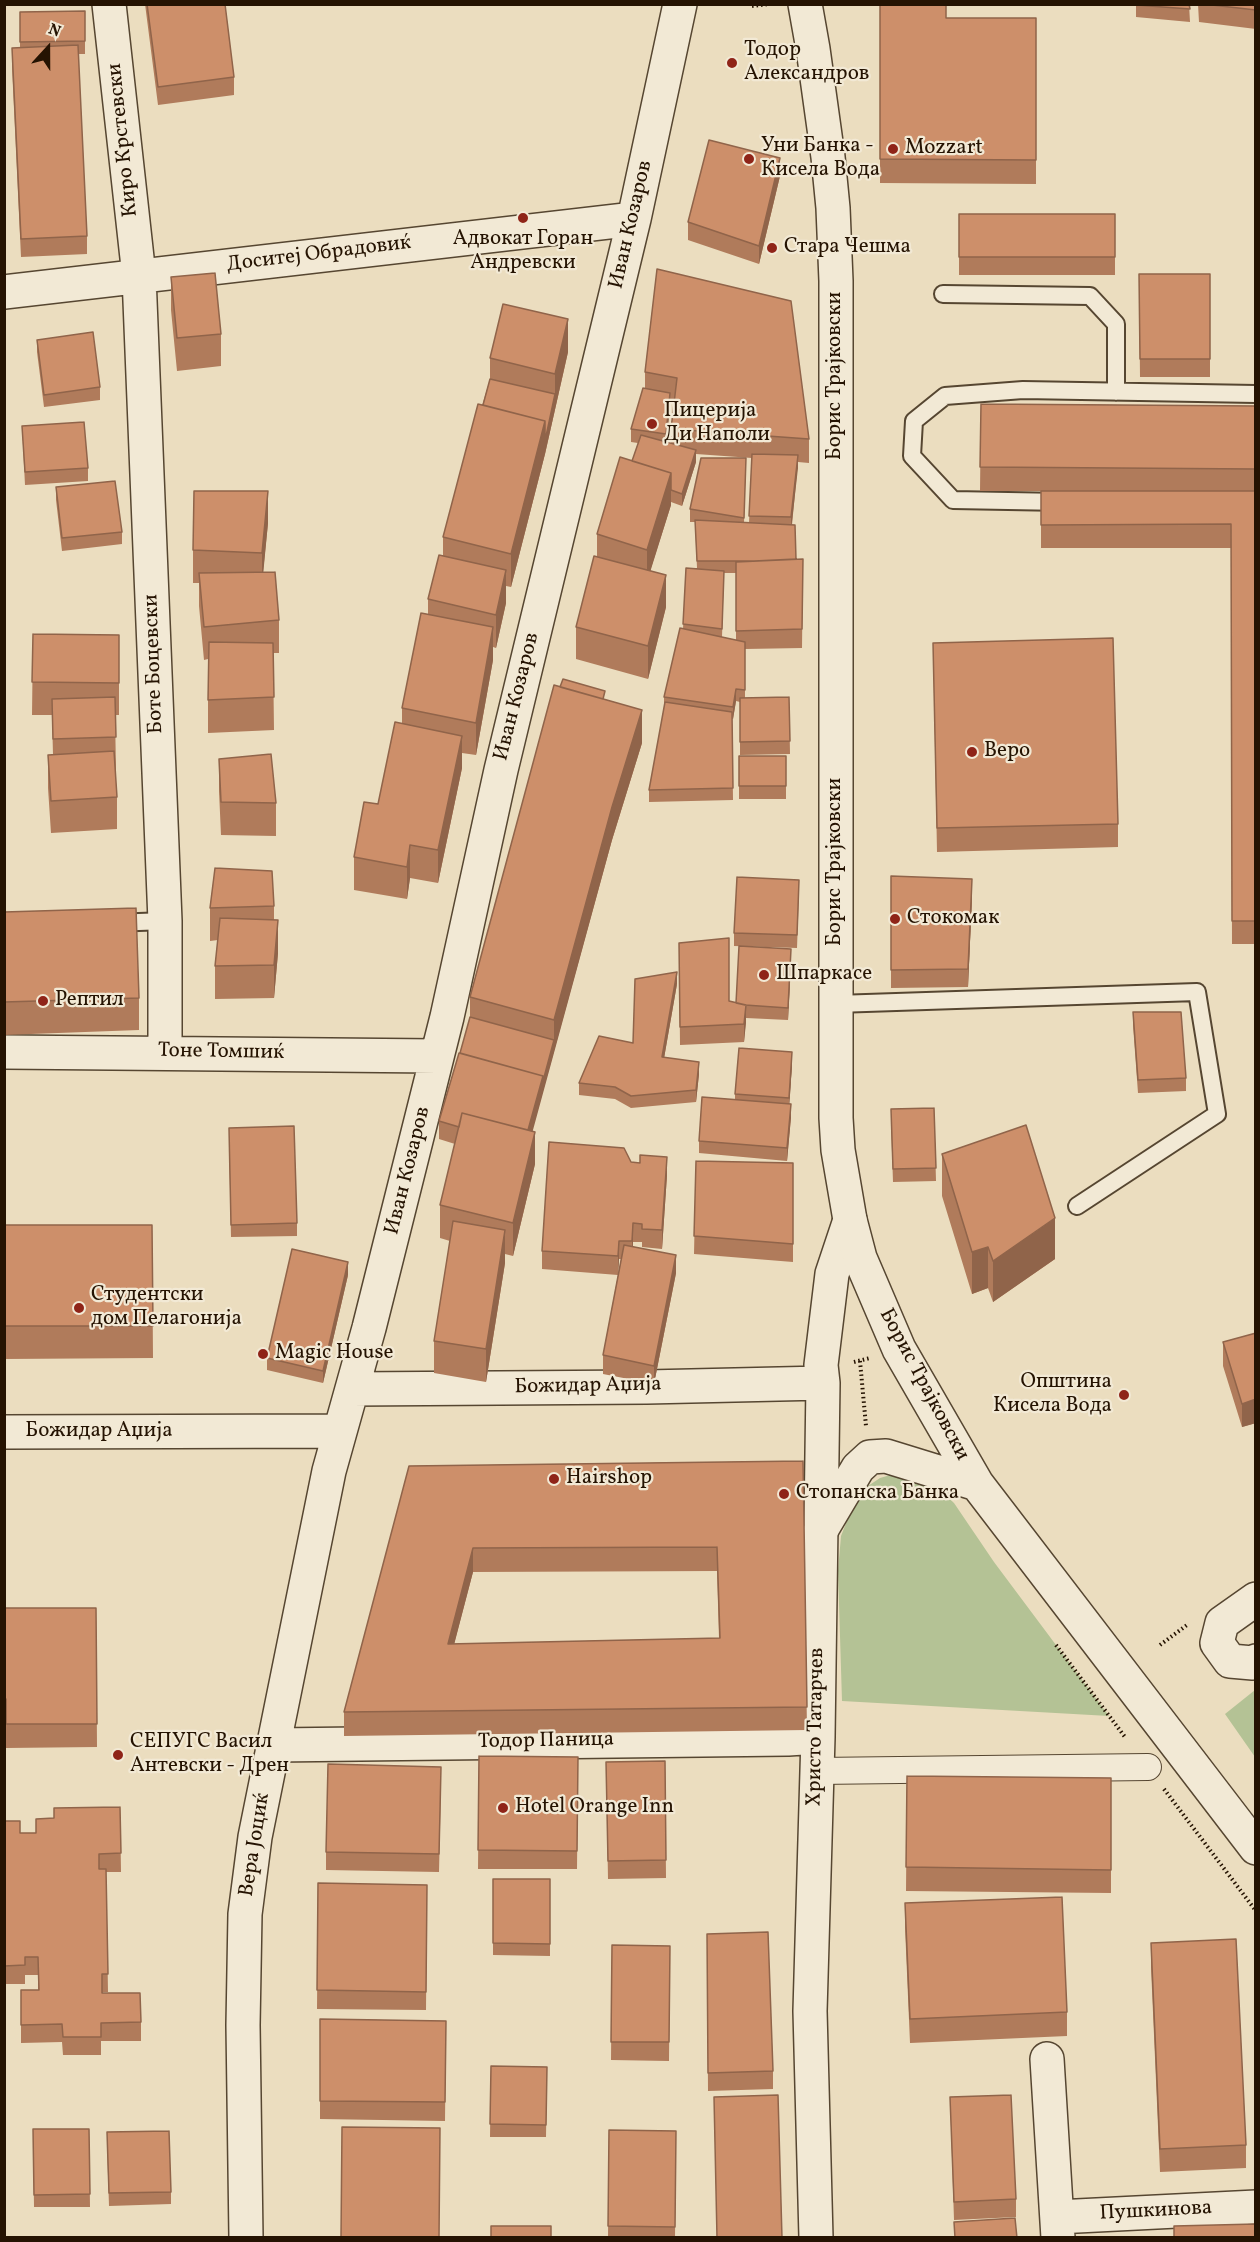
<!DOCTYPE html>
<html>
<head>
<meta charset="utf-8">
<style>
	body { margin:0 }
	#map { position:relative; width:1260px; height:2242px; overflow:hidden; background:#ebddbf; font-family:Vollkorn,serif }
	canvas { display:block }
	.frame { position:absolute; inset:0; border:6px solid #251302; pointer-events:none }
	.north { position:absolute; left:18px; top:18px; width:60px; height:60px; -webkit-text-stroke:4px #f2e9d5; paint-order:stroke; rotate:21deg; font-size:16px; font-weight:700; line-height:24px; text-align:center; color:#251302 }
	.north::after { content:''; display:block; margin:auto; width:21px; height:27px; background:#251302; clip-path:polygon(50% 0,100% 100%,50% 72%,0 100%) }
</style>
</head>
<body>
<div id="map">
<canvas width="1260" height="2242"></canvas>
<div class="frame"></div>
<div class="north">N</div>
</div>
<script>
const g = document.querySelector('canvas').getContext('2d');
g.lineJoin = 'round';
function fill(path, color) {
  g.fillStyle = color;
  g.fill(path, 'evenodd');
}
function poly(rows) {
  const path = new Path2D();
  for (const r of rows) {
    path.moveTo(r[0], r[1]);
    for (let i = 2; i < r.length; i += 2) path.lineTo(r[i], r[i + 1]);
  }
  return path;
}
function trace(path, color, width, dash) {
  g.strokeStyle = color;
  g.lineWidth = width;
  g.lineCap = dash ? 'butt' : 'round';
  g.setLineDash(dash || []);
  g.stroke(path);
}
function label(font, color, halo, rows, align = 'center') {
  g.font = font + ' Vollkorn,serif';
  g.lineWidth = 4.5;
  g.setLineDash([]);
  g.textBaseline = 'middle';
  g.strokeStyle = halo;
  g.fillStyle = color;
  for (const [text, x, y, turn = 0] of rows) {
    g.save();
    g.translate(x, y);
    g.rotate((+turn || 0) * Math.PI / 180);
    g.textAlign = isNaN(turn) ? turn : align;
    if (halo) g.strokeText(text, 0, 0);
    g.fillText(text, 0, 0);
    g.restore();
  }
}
fill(poly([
	[894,1474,924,1482,941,1491,954,1503,994,1562,1109,1716,842,1701,838,1571,841,1536,852,1508,865,1488,880,1478],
	[1255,1690,1255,1757,1225,1714]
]), '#b4c295');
const service = poly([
	[943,294,1090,296,1116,324,1116,392],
	[1063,502,953,500,912,456,914,421,945,396,1023,390,1256,394],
	[113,923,165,921],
	[836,1004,1197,992,1217,1114,1077,1206]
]);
const pedestrian = poly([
	[817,1771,1148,1767]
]);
const minor = poly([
	[109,4,139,276,165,921,165,1052],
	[4,292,634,219],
	[4,1052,437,1056],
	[352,1389,647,1387,823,1383],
	[4,1432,338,1431],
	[1256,1599,1222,1623,1217,1643,1230,1661,1253,1663,1256,1661],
	[274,1745,788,1739,818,1737],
	[1047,2059,1058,2238],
	[1057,2217,1256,2207],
	[246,2238,243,2025,245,1914,255,1837,329,1471,369,1328,447,1017,501,770,634,219,680,4],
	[816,2238,810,2011,818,1737,823,1383,821,1365,832,1274,850,1220]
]);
const tertiary = poly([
	[805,4,813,49,828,157,833,208,836,281,836,1118,838,1150,850,1220,860,1258,899,1349,977,1484,1256,1848],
	[820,1532,858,1468,870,1457,886,1456,977,1484]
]);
trace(service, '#564631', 20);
trace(pedestrian, '#564631', 28);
trace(minor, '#564631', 36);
trace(tertiary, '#564631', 36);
trace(poly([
	[752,6,769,4],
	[860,1361,866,1426],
	[854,1362,870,1358],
	[1056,1645,1125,1737],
	[1160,1645,1187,1625],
	[1164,1789,1256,1911]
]), '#251302', 4, [1.5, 3]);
trace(service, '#f2e9d5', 16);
trace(pedestrian, '#f2e9d5', 26);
trace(minor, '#f2e9d5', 33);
trace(tertiary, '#f2e9d5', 33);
fill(poly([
	[145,4,225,4,234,77,234,95,158,105],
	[880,4,946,18,1036,18,1036,184,880,183],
	[1136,4,1189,4,1190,22,1136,17],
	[1198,4,1256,4,1256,29,1199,22],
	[85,11,85,54,78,54,87,236,87,254,21,257,12,67,12,48,20,48,20,12],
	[780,176,759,264,688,240,688,222],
	[959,214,1115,214,1115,275,959,275],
	[657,269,809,439,809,463,798,462,792,525,796,559,803,559,802,648,745,649,745,698,789,697,790,754,740,755,740,702,736,701,733,719,732,719,733,800,649,802,649,790,664,707,664,697,683,629,686,568,697,568,695,522,690,522,690,509,746,458,744,523,749,523,752,458,696,454,696,462,682,506,671,502,671,505,650,571,666,607,648,679,576,659,576,627,597,556,597,534,632,461,638,443,631,442,631,429,645,388,645,372],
	[670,400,674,401,671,429,671,443,667,442],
	[724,573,736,573,736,640,722,637],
	[1139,274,1210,274,1210,377,1140,377],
	[171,277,221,334,221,366,177,371,171,310],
	[37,340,100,387,100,400,44,407,37,352],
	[568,352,545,454,511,587,506,586,506,603,496,648,493,647,493,660,476,755,462,753,462,768,438,883,410,878,407,899,354,890,354,857,378,804,402,723,402,708,428,614,428,599,443,556,443,537,490,379,490,358],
	[981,404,1256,406,1256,944,1232,944,1231,548,1041,548,1041,491,980,491],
	[22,426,88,468,88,481,25,485],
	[56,487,122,532,122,544,62,551,56,500],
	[268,523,263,572,279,620,279,653,273,653,274,730,208,733,208,659,204,660,199,606,199,583,193,583,193,550],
	[33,634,119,635,119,715,115,715,116,770,115,770,117,797,117,829,51,833,48,788,48,755,53,755,52,715,32,715],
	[933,643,1118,824,1118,847,937,852],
	[605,697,604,699,642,743,612,840,532,1131,535,1164,513,1256,505,1254,505,1263,486,1382,434,1373,434,1341,450,1241,440,1238,440,1205,455,1144,439,1139,439,1121,460,1053,470,1017,470,997],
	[739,756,786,756,786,799,739,799],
	[219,759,276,803,276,836,221,835,219,791],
	[891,876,972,897,968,987,891,988],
	[799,892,797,948,734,946,734,933],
	[274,906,274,920,278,953,274,998,215,999,215,966,218,940,210,941,210,908],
	[4,912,139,998,139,1030,4,1035],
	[679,943,729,1001,736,1003,791,961,788,1020,746,1018,744,1042,680,1045],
	[677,984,664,1058,699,1074,696,1102,631,1108,615,1099,579,1095,579,1083,633,1043],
	[1133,1012,1186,1078,1186,1091,1138,1093,1133,1025],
	[792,1065,789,1104,791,1117,787,1161,699,1153,699,1141,735,1100,735,1094],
	[1254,1096,1256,1096,1256,1118,1254,1109],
	[934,1108,936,1181,893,1182,891,1122],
	[229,1140,297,1223,297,1236,231,1237],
	[942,1154,1055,1259,993,1302,988,1288,972,1294,942,1196],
	[696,1161,793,1163,793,1262,694,1254],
	[631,1162,667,1175,662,1249,642,1247,642,1242,633,1242,633,1246,676,1273,654,1384,603,1374,603,1355,621,1259,619,1259,618,1275,542,1269,542,1251],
	[4,1225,152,1225,153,1358,4,1359],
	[348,1275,323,1383,267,1370,267,1358],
	[1256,1333,1256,1423,1242,1427,1223,1366,1223,1342],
	[803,1461,807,1730,344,1736,344,1712,409,1466],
	[717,1571,719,1638,454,1644,473,1572],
	[4,1608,96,1608,97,1747,6,1748,6,1723,4,1723],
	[479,1756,578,1757,577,1869,478,1869],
	[665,1761,666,1878,608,1879,606,1762],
	[907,1776,1111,1778,1111,1893,906,1891],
	[441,1785,439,1872,326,1870,326,1852],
	[120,1807,121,1872,106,1872,108,1992,102,1992,141,2022,141,2041,101,2041,101,2055,63,2055,62,2042,21,2043,21,1990,38,1990,38,1975,25,1975,25,1984,4,1984,4,1821,20,1833,36,1833,54,1818],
	[493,1879,550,1879,550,1956,493,1955],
	[318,1883,427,1885,426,2010,317,2009],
	[905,1903,1067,2012,1067,2036,910,2043,905,1927],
	[707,1934,773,2071,773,2089,708,2091],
	[1151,1943,1246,2145,1246,2168,1160,2172,1151,1967],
	[612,1945,670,1946,669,2061,611,2060],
	[320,2019,446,2021,445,2121,320,2119],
	[491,2066,547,2067,546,2137,490,2137],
	[950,2097,1016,2199,1016,2217,954,2220],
	[33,2129,89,2129,90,2207,34,2207],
	[609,2130,676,2131,675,2238,608,2238],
	[107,2145,171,2192,171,2204,109,2206]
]), '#b07b5b');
fill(poly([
	[780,158,780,176,759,264,759,246],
	[568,319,568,352,545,454,511,587,511,554,545,421,555,394,555,374],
	[670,393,670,405,666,447,666,434],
	[696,450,696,462,682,506,682,494],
	[798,455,798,468,791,530,791,517],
	[671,473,671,505,647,582,647,550],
	[268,491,268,523,262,586,262,553],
	[506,570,506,603,496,648,496,615],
	[666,575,666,607,648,679,648,646],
	[493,627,493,660,476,755,476,723],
	[736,689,736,701,733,719,733,707],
	[642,710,642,743,612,840,524,1163,524,1145,543,1076,554,1040,554,1020,612,807],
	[462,736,462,768,438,883,438,850],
	[410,845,410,878,407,899,407,867],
	[972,879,972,897,968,987,968,969],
	[278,920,278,953,274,998,274,965],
	[791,949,791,961,788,1020,788,1008],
	[677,972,677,984,662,1070,662,1057],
	[746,1005,746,1023,744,1042,744,1024],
	[792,1052,792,1065,789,1110,789,1098],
	[699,1062,699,1074,696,1102,696,1090],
	[791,1104,791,1117,787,1161,787,1148],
	[535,1132,535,1164,513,1256,513,1223],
	[667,1157,667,1175,662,1249,662,1230],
	[1055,1218,1055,1259,993,1302,993,1261],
	[633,1223,633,1242,632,1260,632,1241],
	[505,1230,505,1263,486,1382,486,1349],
	[619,1241,619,1259,618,1275,618,1256],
	[988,1247,988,1288,972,1294,972,1252],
	[676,1255,676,1273,654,1384,654,1366],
	[348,1262,348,1275,323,1383,323,1371],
	[1256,1399,1256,1423,1242,1427,1242,1404],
	[473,1548,473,1572,448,1668,448,1644]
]), '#90644a');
const building = poly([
	[147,4,225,4,234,77,158,87,147,4],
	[880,4,946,4,946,18,1036,18,1036,160,880,159,880,4],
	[1136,4,1189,4,1190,9,1136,5,1136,4],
	[1203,4,1256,4,1256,10,1203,4],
	[85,11,85,41,20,42,20,12,85,11],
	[78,45,87,236,21,239,12,48,78,45],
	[709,140,780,158,759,246,688,222,709,140],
	[959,214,1115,214,1115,257,959,257,959,214],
	[657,269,791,301,809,439,671,429,677,378,645,372,657,269],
	[215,273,221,334,177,338,171,277,215,273],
	[1139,274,1210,274,1210,359,1140,359,1139,274],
	[503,304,568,319,555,374,490,358,503,304],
	[93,332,100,387,44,395,37,340,93,332],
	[490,379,555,394,545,441,545,421,483,405,490,379],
	[643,388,670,393,666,434,631,429,643,388],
	[478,404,545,421,511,554,443,537,478,404],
	[981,404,1256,406,1256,469,980,467,981,404],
	[84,422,88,468,25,472,22,426,84,422],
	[641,435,696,450,682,494,671,490,671,473,632,461,641,435],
	[752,454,798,455,791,517,749,516,752,454],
	[620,457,671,473,647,550,597,534,620,457],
	[701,458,746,458,744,518,690,509,701,458],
	[115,481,122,532,62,538,56,487,115,481],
	[194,491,268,491,262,553,193,550,194,491],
	[1041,491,1256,491,1256,921,1232,921,1231,524,1041,525,1041,491],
	[695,520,795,525,796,559,754,561,697,561,695,520],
	[439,555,506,570,496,615,428,599,439,555],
	[594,556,666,575,648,646,576,627,594,556],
	[803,559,802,629,736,631,736,562,803,559],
	[686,568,724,571,722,629,683,624,686,568],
	[275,572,279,620,204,627,199,573,275,572],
	[421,613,493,627,476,723,402,708,421,613],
	[680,628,745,642,745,690,736,689,733,707,664,697,680,628],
	[33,634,119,635,119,683,32,682,33,634],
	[1113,638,1118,824,937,828,933,643,1113,638],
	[209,642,273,643,274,697,208,700,209,642],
	[563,679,605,691,603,699,560,687,563,679],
	[554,685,642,710,612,807,554,1020,470,997,554,685],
	[115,697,116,737,53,739,52,699,115,697],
	[789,697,790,741,740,742,740,698,789,697],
	[665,702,732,712,733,788,649,790,665,702],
	[395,722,462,736,438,850,410,845,407,867,354,857,364,802,378,804,395,722],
	[114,751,117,797,51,801,48,755,114,751],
	[271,754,276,803,221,802,219,759,271,754],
	[739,756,786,756,786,786,739,786,739,756],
	[215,868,272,871,274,906,210,908,215,868],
	[891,876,972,879,968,969,891,970,891,876],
	[737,877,799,880,797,935,734,933,737,877],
	[136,908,139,998,4,1002,4,912,136,908],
	[220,918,278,920,274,965,215,966,220,918],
	[729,938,729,1001,746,1005,744,1024,680,1027,679,943,729,938],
	[739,946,791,949,788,1008,745,1005,736,1003,739,946],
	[677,972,662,1057,699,1062,696,1090,631,1096,615,1087,579,1083,599,1036,633,1043,635,979,677,972],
	[1133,1012,1181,1012,1186,1078,1138,1080,1133,1012],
	[470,1017,554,1040,543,1081,543,1076,460,1053,470,1017],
	[739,1048,792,1052,789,1098,735,1094,739,1048],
	[459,1053,543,1076,528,1130,462,1113,459,1127,439,1121,459,1053],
	[702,1097,791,1104,787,1148,699,1141,702,1097],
	[934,1108,936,1168,893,1169,891,1109,934,1108],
	[462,1113,535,1132,513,1223,440,1205,462,1113],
	[1026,1125,1055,1218,993,1261,988,1247,972,1252,942,1154,1026,1125],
	[294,1126,297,1223,231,1225,229,1128,294,1126],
	[549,1142,624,1148,631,1162,640,1163,640,1155,667,1157,662,1230,642,1229,642,1224,633,1223,632,1241,619,1241,618,1256,542,1251,549,1142],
	[696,1161,793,1163,793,1244,694,1236,696,1161],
	[453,1221,505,1230,486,1349,434,1341,453,1221],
	[4,1225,152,1225,153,1326,4,1326,4,1225],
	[624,1245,676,1255,654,1366,603,1355,624,1245],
	[292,1249,348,1262,323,1371,267,1358,292,1249],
	[1256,1333,1256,1399,1242,1404,1223,1342,1256,1333],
	[803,1461,807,1707,344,1712,409,1466,803,1461],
	[717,1547,720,1638,448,1644,473,1548,717,1547],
	[4,1608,96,1608,97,1724,6,1724,6,1699,4,1699,4,1608],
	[479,1756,578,1757,577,1851,478,1850,479,1756],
	[665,1761,666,1860,608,1861,606,1762,665,1761],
	[328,1764,441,1767,439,1854,326,1852,328,1764],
	[907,1776,1111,1778,1111,1870,906,1867,907,1776],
	[120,1807,121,1853,99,1854,99,1869,106,1869,108,1974,102,1974,102,1993,140,1993,141,2022,101,2023,101,2037,63,2037,62,2024,21,2025,21,1990,39,1990,38,1957,25,1957,25,1965,4,1966,4,1821,20,1821,20,1833,36,1833,36,1819,54,1818,54,1808,120,1807],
	[493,1879,550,1879,550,1944,493,1943,493,1879],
	[318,1883,427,1885,426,1992,317,1990,318,1883],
	[1062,1897,1067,2012,910,2019,905,1903,1062,1897],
	[768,1932,773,2071,708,2073,707,1934,768,1932],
	[1236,1939,1246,2145,1160,2149,1151,1943,1236,1939],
	[612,1945,670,1946,669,2042,611,2042,612,1945],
	[320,2019,446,2021,445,2102,320,2101,320,2019],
	[491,2066,547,2067,546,2125,490,2124,491,2066],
	[778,2095,782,2238,717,2238,714,2097,778,2095],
	[1011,2095,1016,2199,954,2202,950,2097,1011,2095],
	[4,2116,5,2116,5,2187,4,2187,4,2116],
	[342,2127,440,2128,439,2238,341,2237,342,2127],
	[33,2129,89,2129,90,2194,34,2195,33,2129],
	[609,2130,676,2131,675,2227,608,2226,609,2130],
	[169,2131,171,2192,109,2193,107,2132,169,2131],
	[1015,2218,1017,2238,955,2238,954,2222,1015,2218],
	[1256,2224,1256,2238,1174,2238,1174,2226,1256,2224],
	[491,2226,551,2226,551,2238,491,2238,491,2226]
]);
fill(building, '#cd8f6a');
trace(building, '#90644a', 1.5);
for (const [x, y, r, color] of [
	[732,63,6,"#8f2418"],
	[893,149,6,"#8f2418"],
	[749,159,6,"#8f2418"],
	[523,218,6,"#8f2418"],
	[772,248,6,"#8f2418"],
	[652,424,6,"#8f2418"],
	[972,752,6,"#8f2418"],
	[895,919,6,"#8f2418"],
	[764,975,6,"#8f2418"],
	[43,1001,6,"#8f2418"],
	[79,1308,6,"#8f2418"],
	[263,1354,6,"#8f2418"],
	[1124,1395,6,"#8f2418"],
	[554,1479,6,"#8f2418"],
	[784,1494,6,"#8f2418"],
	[118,1755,6,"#8f2418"],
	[503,1808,6,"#8f2418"]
]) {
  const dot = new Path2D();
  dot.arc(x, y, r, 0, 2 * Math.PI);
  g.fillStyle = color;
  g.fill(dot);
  trace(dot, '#f2e9d5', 2);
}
label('21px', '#251302', '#f2e9d5', [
	["Тодор",744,51],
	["Александров",744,75],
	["Уни Банка -",761,147],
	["Кисела Вода",761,171],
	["Mozzart",905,149],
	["Адвокат Горан",523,240,"center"],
	["Андревски",523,264,"center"],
	["Стара Чешма",784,248],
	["Пицерија",664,412],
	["Ди Наполи",664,436],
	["Веро",984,752],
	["Стокомак",907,919],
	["Шпаркасе",776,975],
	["Рептил",55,1001],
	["Студентски",91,1296],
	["дом Пелагонија",91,1320],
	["Magic House",275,1354],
	["Општина",1112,1383,"right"],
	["Кисела Вода",1112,1407,"right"],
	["Hairshop",566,1479],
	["Стопанска Банка",796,1494],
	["СЕПУГС Васил",130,1743],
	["Антевски - Дрен",130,1767],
	["Hotel Orange Inn",515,1808]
], 'left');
label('21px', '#251302', '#f2e9d5', [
	["Киро Крстевски",124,140,-96],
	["Иван Козаров",632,225,-77],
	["Доситеј Обрадовиќ",319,255,-7],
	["Борис Трајковски",836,376,-90],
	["Боте Боцевски",155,664,-92],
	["Иван Козаров",518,697,-76],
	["Борис Трајковски",836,862,-90],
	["Тоне Томшиќ",221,1053,1],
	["Иван Козаров",409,1171,-76],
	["Борис Трајковски",923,1385,62],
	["Божидар Аџија",588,1387,-1],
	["Божидар Аџија",99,1432],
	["Христо Татарчев",817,1727,-89],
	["Тодор Паница",546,1742,-1],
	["Вера Јоциќ",256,1845,-81],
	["Пушкинова",1156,2212,-3]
]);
</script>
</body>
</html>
